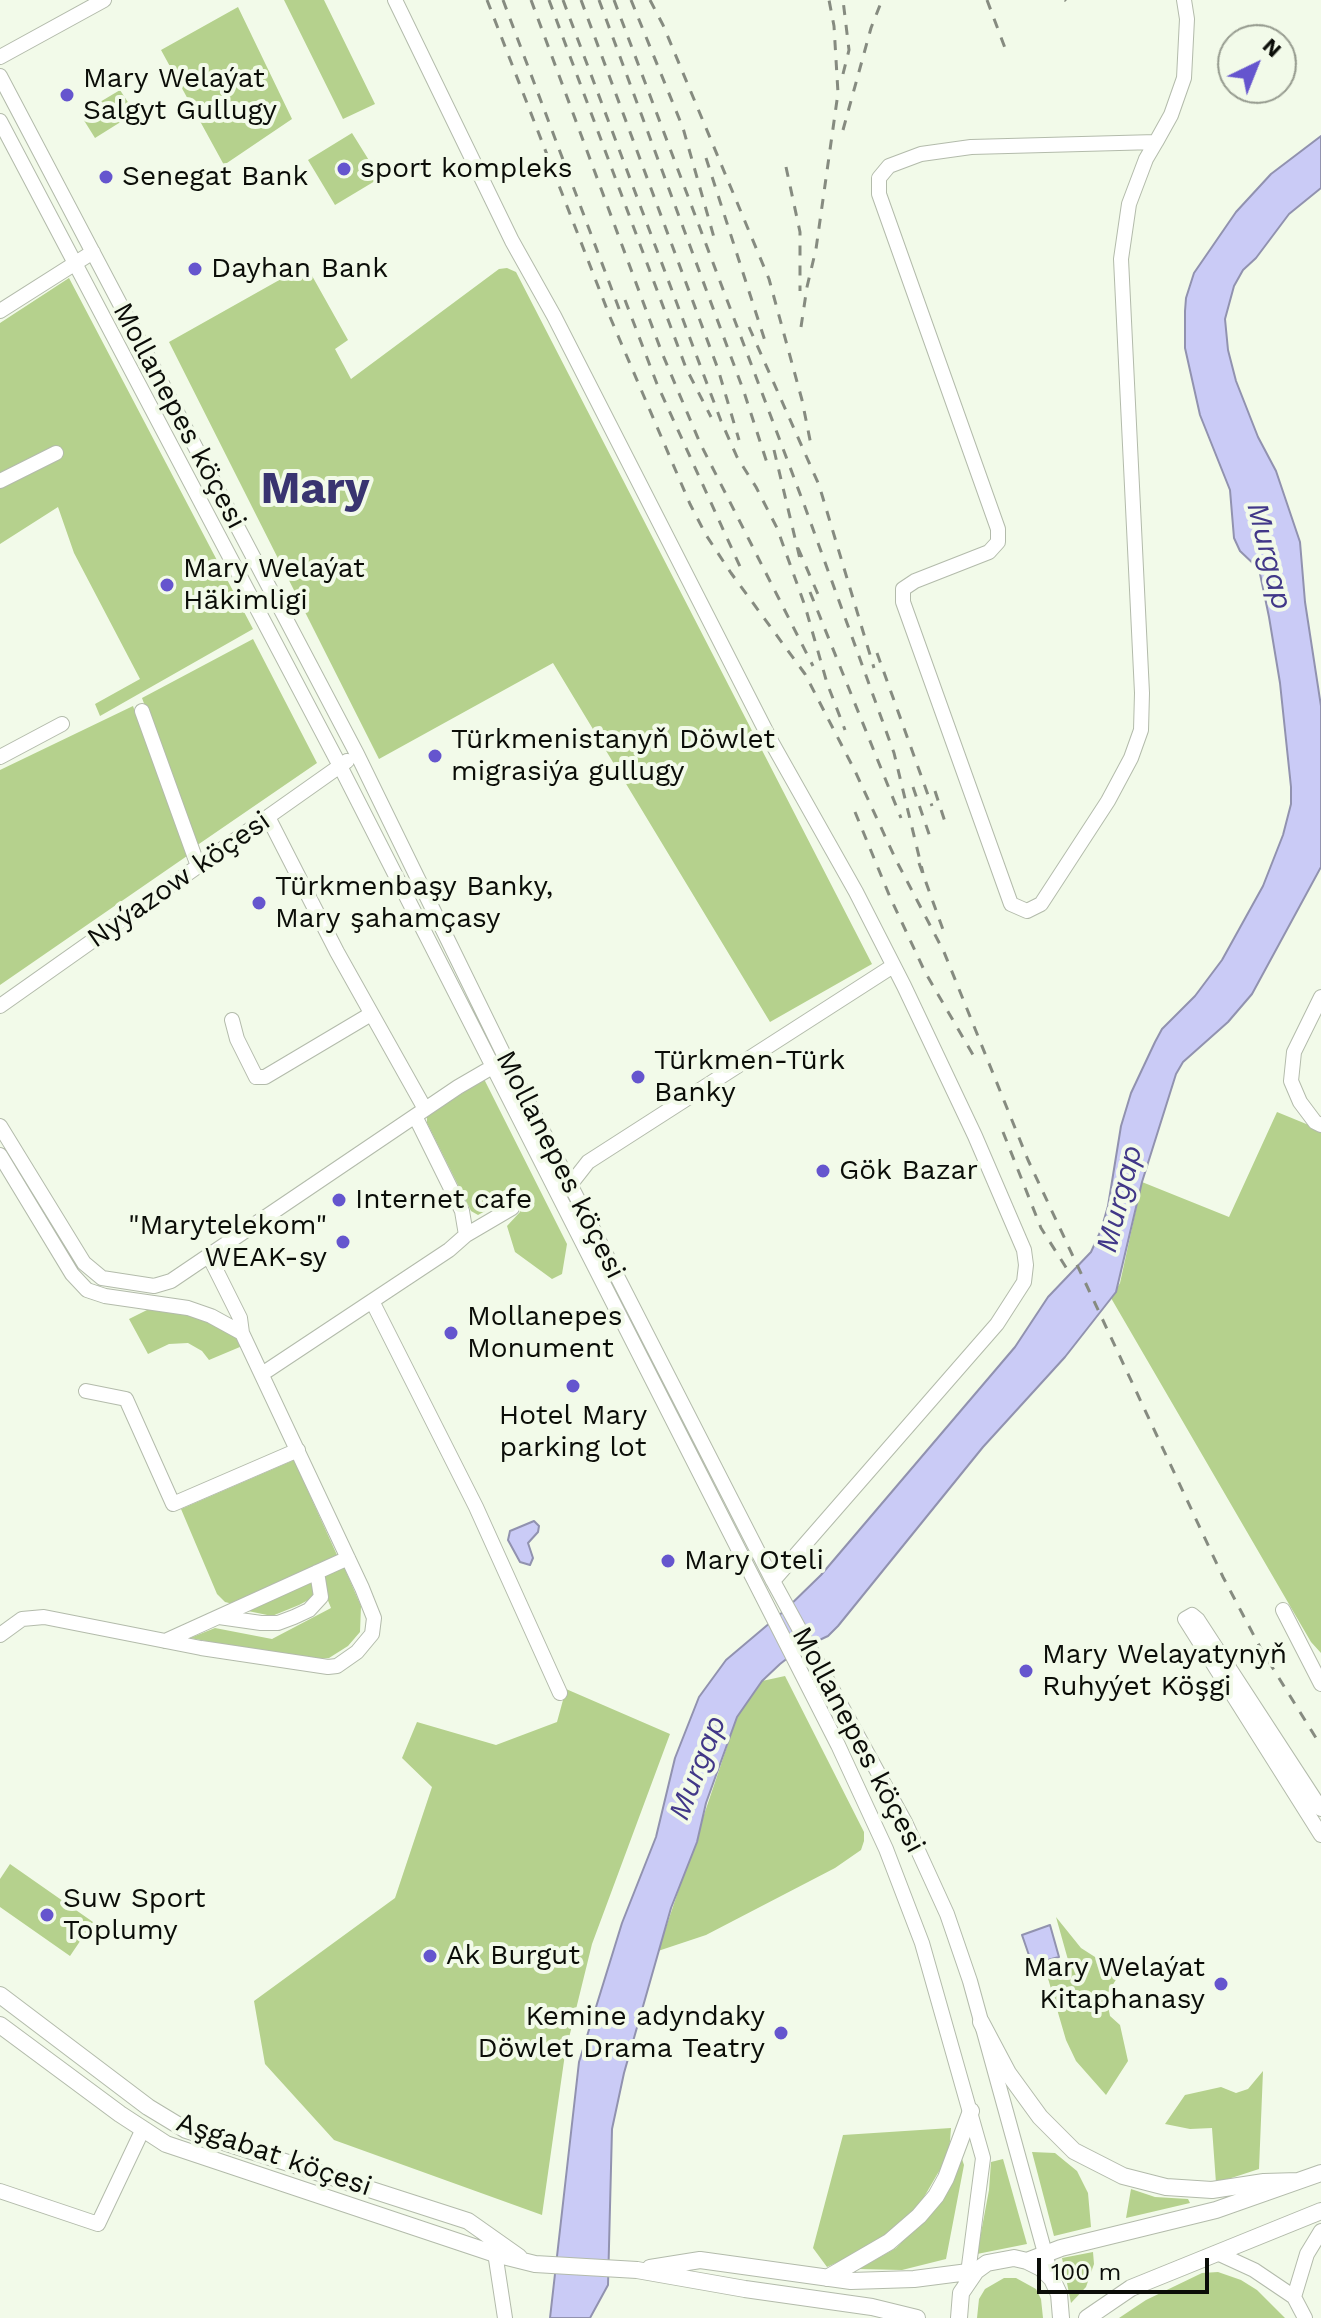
<!DOCTYPE html>
<html>
<head>
<meta charset="utf-8">
<style>
	body { margin:0 }
	#map { position:relative; width:1321px; height:2318px; overflow:hidden; background:#f2fae9; font-family:"Work Sans",sans-serif }
	canvas { display:block }
	.north { position:absolute; left:1217px; top:24px; width:80px; height:80px; box-sizing:border-box; background:#f2fae9; border:2px solid #969b8f; border-radius:50%; rotate:43deg; font-size:22px; font-weight:700; line-height:32px; text-align:center; color:#0b0d08 }
	.north::after { content:''; display:block; margin:auto; width:28px; height:36px; background:#6555ce; clip-path:polygon(50% 0,100% 100%,50% 72%,0 100%) }
	.scale { position:absolute; left:1037px; top:2258px; width:172px; height:36px; box-sizing:border-box; border:4px solid #0b0d08; border-top:0; padding-left:10px; font-size:24px; line-height:28px; white-space:nowrap; color:#0b0d08; -webkit-text-stroke:6px #f2fae9; paint-order:stroke }
</style>
</head>
<body>
<div id="map">
<canvas width="1321" height="2318"></canvas>
<div class="north">N</div>
<div class="scale">100 m</div>
</div>
<script>
const g = document.querySelector('canvas').getContext('2d');
g.lineJoin = 'round';
function fill(path, color) {
  g.fillStyle = color;
  g.fill(path, 'evenodd');
}
function poly(rows) {
  const path = new Path2D();
  for (const r of rows) {
    path.moveTo(r[0], r[1]);
    for (let i = 2; i < r.length; i += 2) path.lineTo(r[i], r[i + 1]);
  }
  return path;
}
function trace(path, color, width, dash) {
  g.strokeStyle = color;
  g.lineWidth = width;
  g.lineCap = dash ? 'butt' : 'round';
  g.setLineDash(dash || []);
  g.stroke(path);
}
function label(font, color, halo, rows, align = 'center') {
  g.font = font + ' "Work Sans",sans-serif';
  g.lineWidth = 8;
  g.setLineDash([]);
  g.textBaseline = 'middle';
  g.strokeStyle = halo;
  g.fillStyle = color;
  for (const [text, x, y, turn = 0] of rows) {
    g.save();
    g.translate(x, y);
    g.rotate((+turn || 0) * Math.PI / 180);
    g.textAlign = isNaN(turn) ? turn : align;
    if (halo) g.strokeText(text, 0, 0);
    g.fillText(text, 0, 0);
    g.restore();
  }
}
fill(poly([
	[284,0,324,0,375,104,343,119],
	[238,7,292,119,224,165,161,50],
	[120,90,135,113,95,138,80,114],
	[352,133,380,178,335,205,308,160],
	[306,265,348,340,335,349,351,379,499,269,507,268,516,272,872,964,770,1022,553,663,379,759,169,342],
	[69,278,253,629,100,716,95,704,140,679,74,553,58,507,0,544,0,323],
	[253,639,317,763,196,846,142,698],
	[133,706,187,856,0,985,0,770],
	[484,1079,567,1244,562,1274,552,1279,515,1252,507,1226,520,1212,516,1203,507,1199,478,1215,471,1211,427,1123,427,1116],
	[1277,1112,1321,1130,1321,1653,1311,1642,1111,1298,1120,1283,1142,1182,1229,1217],
	[159,1304,188,1308,247,1344,209,1360,202,1351,188,1343,169,1344,148,1354,129,1319],
	[294,1460,337,1555,233,1604,225,1602,217,1594,181,1509],
	[344,1567,361,1606,360,1632,348,1646,329,1658,305,1660,190,1638,215,1628,272,1639,331,1608,319,1578],
	[310,1582,315,1593,312,1598,299,1605,272,1616,248,1611],
	[785,1676,864,1832,864,1841,861,1850,835,1868,706,1935,658,1951,737,1717,762,1681],
	[566,1689,670,1734,592,1944,565,2054,542,2215,334,2140,265,2064,254,2001,395,1898,432,1787,402,1758,417,1722,496,1745,557,1722],
	[10,1864,93,1922,70,1956,0,1907,0,1879],
	[1056,1917,1081,1948,1120,1973,1106,1996,1110,2016,1120,2025,1128,2061,1106,2095,1076,2061,1066,2040,1047,1975,1070,1967],
	[1263,2071,1259,2169,1216,2183,1212,2128,1190,2129,1165,2124,1185,2095,1221,2087,1236,2093,1248,2089],
	[951,2128,949,2154,913,2216,875,2245,827,2267,813,2248,843,2135],
	[1032,2152,1055,2153,1077,2171,1088,2193,1091,2227,1054,2236],
	[960,2153,964,2165,946,2259,902,2270,859,2269,896,2248,934,2210],
	[1003,2159,1027,2244,977,2254,989,2190,991,2162],
	[1131,2189,1155,2197,1188,2199,1190,2203,1126,2218],
	[1093,2252,1094,2264,1086,2287,1071,2303,1062,2258],
	[1218,2272,1241,2280,1257,2290,1285,2318,1119,2318,1146,2300,1202,2273],
	[1004,2278,1016,2278,1036,2289,1041,2299,1043,2318,977,2318,979,2299,985,2289]
]), '#b5d18d');
const water = poly([
	[1321,136,1321,188,1289,214,1256,258,1243,270,1234,286,1225,319,1228,350,1236,381,1258,437,1276,471,1300,542,1305,602,1321,706,1321,867,1252,994,1228,1022,1183,1062,1176,1074,1142,1182,1116,1292,1065,1357,983,1447,838,1626,828,1636,798,1650,780,1664,762,1681,737,1717,706,1803,697,1842,671,1908,624,2073,612,2129,608,2285,590,2318,550,2318,579,2062,622,1923,656,1837,675,1758,699,1697,726,1660,784,1611,821,1575,1015,1347,1048,1297,1091,1252,1101,1230,1108,1206,1121,1126,1131,1093,1155,1042,1162,1029,1195,996,1222,960,1263,886,1283,835,1291,804,1291,787,1280,683,1269,617,1259,569,1240,551,1234,538,1230,490,1200,415,1185,348,1185,311,1186,298,1194,273,1236,212,1271,174,1321,136],
	[534,1521,539,1526,538,1532,528,1543,533,1558,530,1565,520,1562,508,1540,510,1531,534,1521],
	[1050,1925,1059,1957,1032,1964,1022,1935,1050,1925]
]);
fill(water, '#cacbf6');
trace(water, '#9192af', 2);
const minor = poly([
	[395,0,512,241,554,316,772,743,856,892,904,986,975,1136,1024,1250,1026,1265,1024,1282,997,1324,773,1581],
	[0,57,104,0],
	[0,76,357,754,506,1059,773,1581,905,1822,947,1914,970,1981,1048,2264],
	[0,121,340,766,838,1745,886,1849,922,1943,983,2158,967,2281],
	[1156,142,971,147,921,154,889,166,879,178,879,194,998,529,998,542,989,552,915,581,903,589,903,602,1011,904,1027,911,1041,904,1108,801,1131,758,1141,730,1142,693,1121,259,1129,204,1146,159,1156,142,1171,115,1184,78,1187,19,1184,0],
	[0,311,93,252],
	[0,481,56,453],
	[142,711,198,866],
	[0,757,62,724],
	[268,817,337,952,425,1109],
	[1321,997,1294,1052,1291,1081,1300,1102,1315,1122,1321,1125],
	[0,1006,347,761],
	[232,1020,237,1039,256,1077,265,1077,371,1014],
	[0,1126,84,1263,102,1278,154,1286,171,1281,458,1087,501,1062],
	[0,1155,72,1274,87,1290,105,1296,188,1308,211,1316,242,1333],
	[570,1185,588,1162,893,966],
	[466,1235,512,1208],
	[372,1301,476,1507,560,1693],
	[262,1374,449,1250,466,1235,462,1211,415,1116],
	[86,1391,126,1399,173,1504,298,1450],
	[1283,1610,1321,1684],
	[219,1617,261,1623,278,1623,294,1617,309,1610,321,1597,317,1572],
	[0,1635,22,1619,44,1617,201,1648,328,1667,337,1666,357,1652,372,1634,374,1618,362,1588,242,1333,240,1318,209,1256],
	[165,1641,348,1558],
	[1321,1809,1198,1620,1192,1615,1185,1619,1321,1835],
	[0,2191,98,2224,143,2129],
	[494,2246,505,2318],
	[1217,2253,1254,2270,1294,2297,1305,2318],
	[1294,2297,1307,2254,1321,2231]
]);
const major = poly([
	[0,1995,148,2107,186,2130,468,2221,519,2257],
	[981,2022,1008,2073,1040,2117,1074,2151,1123,2176,1166,2187,1212,2190,1264,2182,1298,2181],
	[0,2025,120,2114,166,2144,495,2254,535,2264,637,2270,745,2289,872,2307,917,2318],
	[1027,2261,1061,2248,1216,2210,1321,2173],
	[650,2268,700,2260,851,2281,914,2279,976,2271],
	[827,2278,889,2242,919,2216,936,2196,946,2178,971,2111],
	[959,2318,961,2293,976,2271,987,2263,1014,2258,1027,2261,1041,2268,1052,2279,1059,2294,1061,2318],
	[1087,2318,1131,2288,1321,2211]
]);
trace(minor, '#b3bbab', 16);
trace(major, '#b3bbab', 18);
trace(minor, '#fff', 14);
trace(major, '#fff', 16);
trace(poly([
	[487,0,610,317,690,504,706,535,731,573,805,674,855,771,896,860,944,952,1028,1160,1223,1577,1261,1649,1321,1746],
	[503,0,621,314],
	[531,0,662,353,700,443,813,666],
	[549,0,686,368,711,417],
	[563,0,721,421,737,457,756,487,777,528,805,606,827,683,845,730],
	[581,0,718,369,739,440],
	[599,0,744,392,768,466],
	[614,0,805,507,894,753,923,873],
	[631,0,683,128,715,241],
	[650,0,663,25,769,279,802,400,812,450],
	[987,0,1008,56],
	[1065,0,1066,1],
	[843,74,849,50,843,0],
	[843,130,871,28,882,0],
	[706,158,765,341],
	[786,167,800,232,800,291],
	[625,300,657,384,742,571],
	[749,327,819,485,874,668],
	[801,327,807,287,816,249,838,93,834,26,829,0],
	[774,450,800,559],
	[798,548,820,599],
	[810,592,901,818],
	[877,653,932,806],
	[913,787,930,837],
	[935,791,946,825],
	[855,812,890,897,925,972,976,1060],
	[919,863,946,938],
	[1003,1132,1041,1228,1067,1269]
]), '#868b80', 3, [10, 10]);
for (const [x, y, r, color] of [
	[67,95,8,"#6555ce"],
	[344,169,8,"#6555ce"],
	[106,177,8,"#6555ce"],
	[195,269,8,"#6555ce"],
	[167,585,8,"#6555ce"],
	[435,756,8,"#6555ce"],
	[259,903,8,"#6555ce"],
	[638,1077,8,"#6555ce"],
	[823,1171,8,"#6555ce"],
	[339,1200,8,"#6555ce"],
	[343,1242,8,"#6555ce"],
	[451,1333,8,"#6555ce"],
	[573,1386,8,"#6555ce"],
	[668,1561,8,"#6555ce"],
	[1026,1671,8,"#6555ce"],
	[47,1915,8,"#6555ce"],
	[430,1956,8,"#6555ce"],
	[1221,1984,8,"#6555ce"],
	[781,2033,8,"#6555ce"]
]) {
  const dot = new Path2D();
  dot.arc(x, y, r, 0, 2 * Math.PI);
  g.fillStyle = color;
  g.fill(dot);
  trace(dot, '#f2fae9', 3);
}
label('28px', '#0b0d08', '#f2fae9', [
	["Mary Welaýat",83,79],
	["Salgyt Gullugy",83,111],
	["sport kompleks",360,169],
	["Senegat Bank",122,177],
	["Dayhan Bank",211,269],
	["Mary Welaýat",183,569],
	["Häkimligi",183,601],
	["Türkmenistanyň Döwlet",451,740],
	["migrasiýa gullugy",451,772],
	["Türkmenbaşy Banky,",275,887],
	["Mary şahamçasy",275,919],
	["Türkmen-Türk",654,1061],
	["Banky",654,1093],
	["Gök Bazar",839,1171],
	["Internet cafe",355,1200],
	["\"Marytelekom\"",327,1226,"right"],
	["WEAK-sy",327,1258,"right"],
	["Mollanepes",467,1317],
	["Monument",467,1349],
	["Hotel Mary",573,1416,"center"],
	["parking lot",573,1448,"center"],
	["Mary Oteli",684,1561],
	["Mary Welayatynyň",1042,1655],
	["Ruhyýet Köşgi",1042,1687],
	["Suw Sport",63,1899],
	["Toplumy",63,1931],
	["Ak Burgut",446,1956],
	["Mary Welaýat",1205,1968,"right"],
	["Kitaphanasy",1205,2000,"right"],
	["Kemine adyndaky",765,2017,"right"],
	["Döwlet Drama Teatry",765,2049,"right"]
], 'left');
label('28px', '#0b0d08', '#f2fae9', [
	["Mollanepes köçesi",179,416,62],
	["Nyýazow köçesi",179,880,-35],
	["Mollanepes köçesi",560,1165,63],
	["Mollanepes köçesi",858,1740,62],
	["Aşgabat köçesi",274,2155,19]
]);
label('italic 30px', '#413788', '#f2fae9', [
	["Murgap",1269,556,76],
	["Murgap",1120,1199,-76],
	["Murgap",698,1768,-69]
]);
label('bold 44px', '#393470', '#f2fae9', [
	["Mary",315,490]
]);
</script>
</body>
</html>
